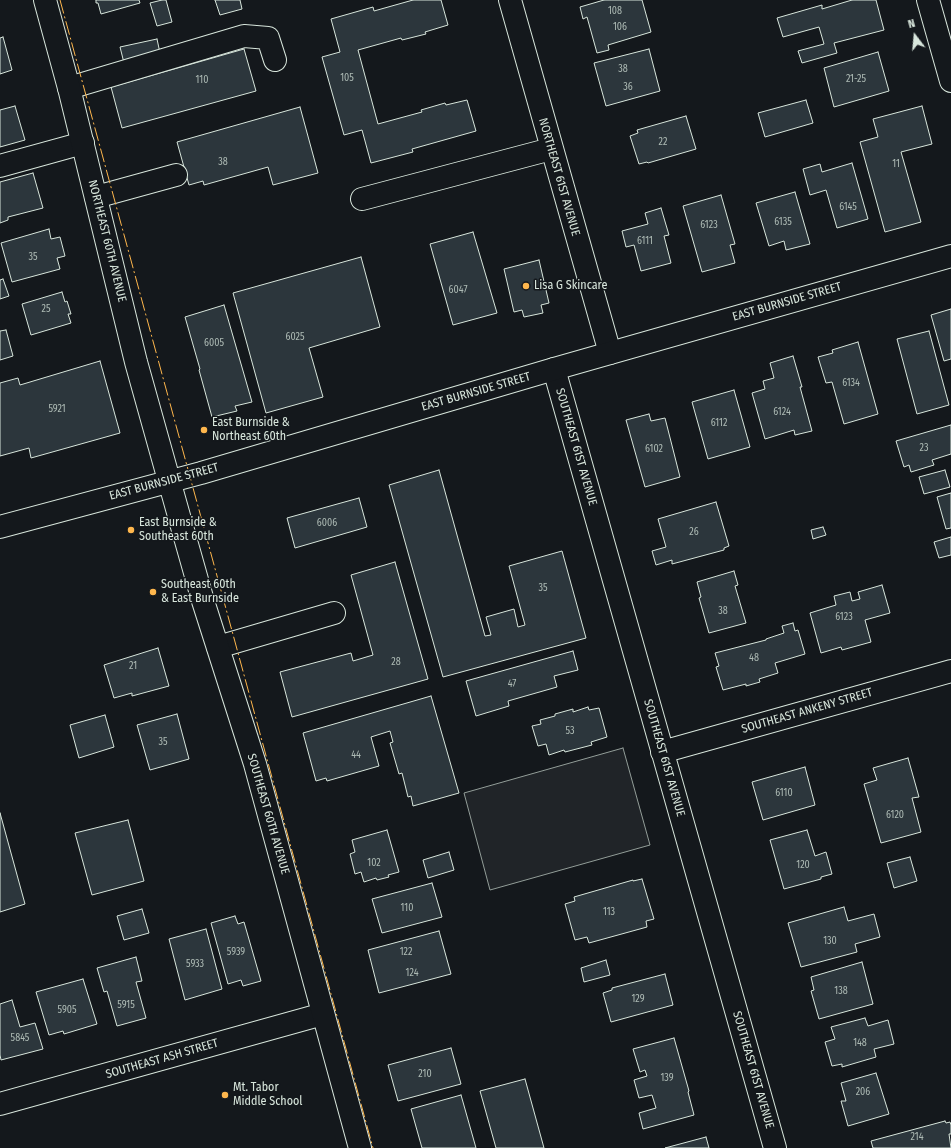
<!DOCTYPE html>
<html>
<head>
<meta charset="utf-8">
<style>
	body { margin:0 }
	#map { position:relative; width:951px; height:1148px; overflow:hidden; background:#14181c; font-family:"Fira Sans Condensed",sans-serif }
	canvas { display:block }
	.north { position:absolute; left:895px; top:16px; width:40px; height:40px; -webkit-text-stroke:3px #14181c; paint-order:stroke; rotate:344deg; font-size:11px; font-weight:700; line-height:16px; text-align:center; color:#d8e6dc }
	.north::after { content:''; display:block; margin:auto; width:14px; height:18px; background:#d8e6dc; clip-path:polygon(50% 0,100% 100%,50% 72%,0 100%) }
</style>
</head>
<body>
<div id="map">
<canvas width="951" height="1148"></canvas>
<div class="north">N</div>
</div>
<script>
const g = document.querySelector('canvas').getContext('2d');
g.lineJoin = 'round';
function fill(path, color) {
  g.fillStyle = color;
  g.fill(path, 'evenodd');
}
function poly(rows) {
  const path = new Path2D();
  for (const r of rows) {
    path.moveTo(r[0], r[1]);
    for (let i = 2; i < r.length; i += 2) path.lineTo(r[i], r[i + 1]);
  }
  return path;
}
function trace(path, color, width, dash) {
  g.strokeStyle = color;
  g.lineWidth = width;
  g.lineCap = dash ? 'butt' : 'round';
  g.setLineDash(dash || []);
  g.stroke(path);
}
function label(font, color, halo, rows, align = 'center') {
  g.font = font + ' "Fira Sans Condensed",sans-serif';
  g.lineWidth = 3;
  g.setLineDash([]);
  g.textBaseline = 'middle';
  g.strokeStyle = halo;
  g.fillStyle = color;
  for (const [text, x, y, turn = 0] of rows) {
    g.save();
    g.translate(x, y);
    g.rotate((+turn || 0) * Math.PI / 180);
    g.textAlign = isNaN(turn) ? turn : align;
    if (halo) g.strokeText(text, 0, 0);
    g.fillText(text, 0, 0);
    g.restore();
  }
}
const green = poly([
	[623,748,650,845,490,890,464,793,623,748]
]);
fill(green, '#202428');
trace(green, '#939e99', 1);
const building = poly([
	[96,0,139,0,140,3,101,14,98,3,96,3,96,0],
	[162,0,166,0,172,22,157,26,150,3,162,0],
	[215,0,240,0,242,9,220,15,215,0],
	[413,0,441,0,448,25,425,32,426,34,402,40,401,38,358,50,378,124,422,112,421,110,445,103,446,105,467,100,476,131,412,149,413,152,371,163,362,130,344,135,322,57,340,52,331,19,373,7,374,11,413,0],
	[604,0,642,0,651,32,608,45,609,50,597,53,587,17,583,19,580,7,604,0],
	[852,0,876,0,884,30,834,43,837,53,802,63,798,51,824,44,819,27,783,37,777,18,822,5,822,9,852,0],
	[3,37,12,70,0,74,0,38,3,37],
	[157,39,160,53,124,63,120,47,157,39],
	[244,49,256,91,122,128,111,87,244,49],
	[649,49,660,91,606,106,594,63,649,49],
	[878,52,889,91,834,107,824,68,878,52],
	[806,100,813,123,765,137,758,113,806,100],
	[15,106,25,140,0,147,0,110,15,106],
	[922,106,932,144,901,152,921,222,885,232,860,142,878,137,873,119,922,106],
	[300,107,318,173,273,185,268,167,204,185,203,181,189,185,177,142,300,107],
	[686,116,696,149,648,163,647,162,639,164,630,136,638,133,637,130,686,116],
	[852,163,868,219,837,228,826,190,810,195,803,169,820,164,822,172,852,163],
	[33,173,43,208,8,217,8,220,0,223,0,182,33,173],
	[795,192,810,244,786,250,784,241,769,246,756,203,795,192],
	[721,195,735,244,730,245,735,263,702,272,683,206,721,195],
	[661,208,669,235,664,236,671,263,641,271,634,245,626,247,622,231,648,224,645,213,661,208],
	[49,229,51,239,60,237,65,256,57,258,60,269,12,282,1,243,49,229],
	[473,232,497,313,453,325,430,244,473,232],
	[361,257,380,327,309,348,323,397,266,413,233,293,361,257],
	[539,260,549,303,541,305,543,313,524,317,522,310,514,312,504,269,539,260],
	[3,279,9,296,0,299,0,280,3,279],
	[62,292,65,302,67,301,71,314,68,314,71,323,31,335,22,304,62,292],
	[224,305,252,402,235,406,237,411,212,417,199,370,200,369,185,317,224,305],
	[951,309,951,359,944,361,931,315,951,309],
	[6,330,13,356,0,360,0,331,6,330],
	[929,331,949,405,917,414,897,339,929,331],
	[858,342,878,414,844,424,832,382,826,383,818,357,833,353,832,350,858,342],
	[793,356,802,387,800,387,812,431,795,435,794,430,765,439,752,393,765,389,763,381,774,378,770,363,793,356],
	[100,361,120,433,31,458,29,448,0,456,0,383,18,378,20,385,100,361],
	[734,390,750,447,708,459,692,402,734,390],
	[649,414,651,421,665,418,680,477,645,487,626,420,649,414],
	[951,425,951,454,932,460,934,465,911,472,909,465,904,467,896,441,951,425],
	[439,470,485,636,491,635,486,617,514,609,518,627,525,625,509,566,562,551,586,638,443,677,389,485,439,470],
	[945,470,950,487,924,494,919,477,945,470],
	[951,493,951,528,946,529,937,497,951,493],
	[359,498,367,527,295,548,287,518,359,498],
	[716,502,729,546,724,548,724,550,672,564,672,560,656,565,652,551,666,547,658,519,716,502],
	[823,527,826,535,813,539,811,530,823,527],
	[951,537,951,555,939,558,934,542,951,537],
	[395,562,428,679,292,717,280,672,351,653,353,661,373,655,351,575,395,562],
	[734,571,738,585,735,586,746,623,709,633,699,598,701,597,697,582,734,571],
	[882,585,890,613,865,620,871,642,842,650,841,647,821,653,810,613,836,605,834,596,850,592,852,601,860,599,858,592,882,585],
	[793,623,795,631,798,630,805,654,775,663,778,673,759,679,760,682,746,686,746,684,723,690,716,667,719,666,715,653,766,640,766,639,784,633,782,626,793,623],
	[158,648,169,686,132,696,132,693,114,698,104,665,158,648],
	[573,651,578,670,554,676,557,687,508,701,509,706,476,716,466,681,573,651],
	[431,696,459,793,413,806,411,796,408,797,402,773,399,774,390,743,393,742,390,731,371,737,379,766,327,781,326,778,316,781,303,733,431,696],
	[588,707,589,710,599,708,607,737,591,742,592,745,565,752,564,750,549,755,546,744,538,746,532,726,541,724,540,720,555,716,555,714,573,709,573,712,588,707],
	[177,714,189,759,150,770,137,725,177,714],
	[105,715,114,747,79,758,70,725,105,715],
	[908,758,919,797,912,798,921,832,881,843,864,784,877,780,873,768,908,758],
	[805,767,815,805,763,820,752,782,805,767],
	[0,813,25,904,0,912,0,813],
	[128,820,144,881,92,895,75,833,128,820],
	[387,830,399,872,388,875,389,877,377,880,376,878,364,882,361,872,355,874,350,854,355,852,352,840,387,830],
	[807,830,815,856,826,852,832,874,821,877,821,879,784,889,770,840,807,830],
	[449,852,454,870,428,878,423,860,449,852],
	[910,857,917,881,894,888,887,863,910,857],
	[642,879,654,919,646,921,647,927,589,943,587,937,575,940,565,904,575,901,574,897,633,880,633,881,642,879],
	[432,883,442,917,382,933,372,899,432,883],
	[844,907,848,921,874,914,880,937,855,944,857,952,801,967,788,923,844,907],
	[142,909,149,933,124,940,117,916,142,909],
	[235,916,238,924,244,922,261,981,243,986,241,980,228,984,211,923,235,916],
	[206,929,222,989,185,1000,169,939,206,929],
	[439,931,451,974,379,993,368,950,439,931],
	[136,957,142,981,136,982,146,1018,117,1026,107,991,104,992,97,968,136,957],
	[606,960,610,975,584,982,581,968,606,960],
	[862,962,873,1004,819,1019,811,991,814,990,811,977,862,962],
	[665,974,673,1005,611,1022,603,993,612,990,612,988,665,974],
	[83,979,97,1024,64,1034,63,1031,49,1035,36,992,83,979],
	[12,1000,20,1027,35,1023,43,1049,1,1060,0,1055,0,1004,12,1000],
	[865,1018,868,1026,888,1020,894,1044,874,1049,876,1057,842,1067,842,1064,832,1066,825,1042,835,1039,831,1027,865,1018],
	[674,1038,689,1091,688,1092,694,1115,643,1129,639,1113,656,1108,652,1095,639,1098,634,1080,647,1076,645,1070,640,1072,633,1049,674,1038],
	[451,1048,461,1084,398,1101,388,1065,451,1048],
	[876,1073,889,1114,848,1126,841,1101,846,1101,841,1083,876,1073],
	[525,1079,544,1148,496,1148,480,1091,525,1079],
	[461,1095,476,1148,422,1148,411,1109,461,1095],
	[945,1121,946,1123,950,1122,951,1125,951,1134,949,1134,951,1148,873,1148,871,1141,945,1121],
	[706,1137,709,1148,665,1148,706,1137]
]);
fill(building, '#2c363c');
trace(building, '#d8e6dc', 1);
const minor = poly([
	[510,0,610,353],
	[928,0,951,81],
	[69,88,244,36,268,38,275,60],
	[0,166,83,143],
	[96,197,176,175],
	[362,199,551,149],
	[554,369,775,1148],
	[218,647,334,613],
	[662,752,951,671],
	[0,1104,323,1014]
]);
const major = poly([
	[45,0,69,88,136,362,179,516,203,601,255,764,360,1148],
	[0,527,201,473,554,369,951,256]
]);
trace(minor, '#d8e6dc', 24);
trace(major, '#d8e6dc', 24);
trace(minor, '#14181c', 22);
trace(major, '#14181c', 22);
trace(poly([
	[60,0,373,1148]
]), '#ffb74d', 1, [14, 3, 2, 3]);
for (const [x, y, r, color] of [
	[526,286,4,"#ffb74d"],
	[204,430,4,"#ffb74d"],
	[131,530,4,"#ffb74d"],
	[153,592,4,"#ffb74d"],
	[225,1095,4,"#ffb74d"]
]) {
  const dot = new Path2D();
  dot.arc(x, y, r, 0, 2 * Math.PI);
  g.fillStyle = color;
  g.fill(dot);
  trace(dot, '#14181c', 1.5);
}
label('10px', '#adbab4', null, [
	["108",615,11],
	["106",620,27],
	["38",623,69],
	["105",347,78],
	["21-25",856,79],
	["110",202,80],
	["36",628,87],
	["22",663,142],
	["38",223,162],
	["11",896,164],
	["6145",848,207],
	["6135",783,222],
	["6123",709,225],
	["6111",645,241],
	["35",33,257],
	["6047",458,290],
	["25",46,309],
	["6025",295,337],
	["6005",214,343],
	["6134",851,383],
	["5921",57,409],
	["6124",782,412],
	["6112",719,423],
	["23",924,448],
	["6102",654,449],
	["6006",327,523],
	["26",694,532],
	["35",543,588],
	["38",723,611],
	["6123",844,617],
	["48",754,658],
	["28",396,662],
	["21",133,666],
	["47",512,684],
	["53",570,731],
	["35",163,742],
	["44",356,755],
	["6110",784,793],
	["6120",895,815],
	["102",374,863],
	["120",803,865],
	["110",407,908],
	["113",609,912],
	["130",830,941],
	["5939",236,952],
	["122",406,952],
	["5933",195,964],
	["124",412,973],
	["138",841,991],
	["129",638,999],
	["5915",126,1005],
	["5905",67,1010],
	["5845",20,1038],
	["148",860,1043],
	["210",425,1074],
	["139",667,1078],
	["206",863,1092],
	["214",917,1137]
]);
label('12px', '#d8e6dc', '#14181c', [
	["NORTHEAST 61ST AVENUE",559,177,74],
	["NORTHEAST 60TH AVENUE",107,241,76],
	["EAST BURNSIDE STREET",787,302,-16],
	["EAST BURNSIDE STREET",476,392,-16],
	["SOUTHEAST 61ST AVENUE",576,447,74],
	["EAST BURNSIDE STREET",164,482,-15],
	["SOUTHEAST ANKENY STREET",807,711,-16],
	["SOUTHEAST 61ST AVENUE",664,758,74],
	["SOUTHEAST 60TH AVENUE",268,814,74],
	["SOUTHEAST ASH STREET",162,1059,-16],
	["SOUTHEAST 61ST AVENUE",753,1070,74]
]);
label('12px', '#d8e6dc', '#14181c', [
	["Lisa G Skincare",534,286],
	["East Burnside &",212,423],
	["Northeast 60th",212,437],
	["East Burnside &",139,523],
	["Southeast 60th",139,537],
	["Southeast 60th",161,585],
	["& East Burnside",161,599],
	["Mt. Tabor",233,1088],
	["Middle School",233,1102]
], 'left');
</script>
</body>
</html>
